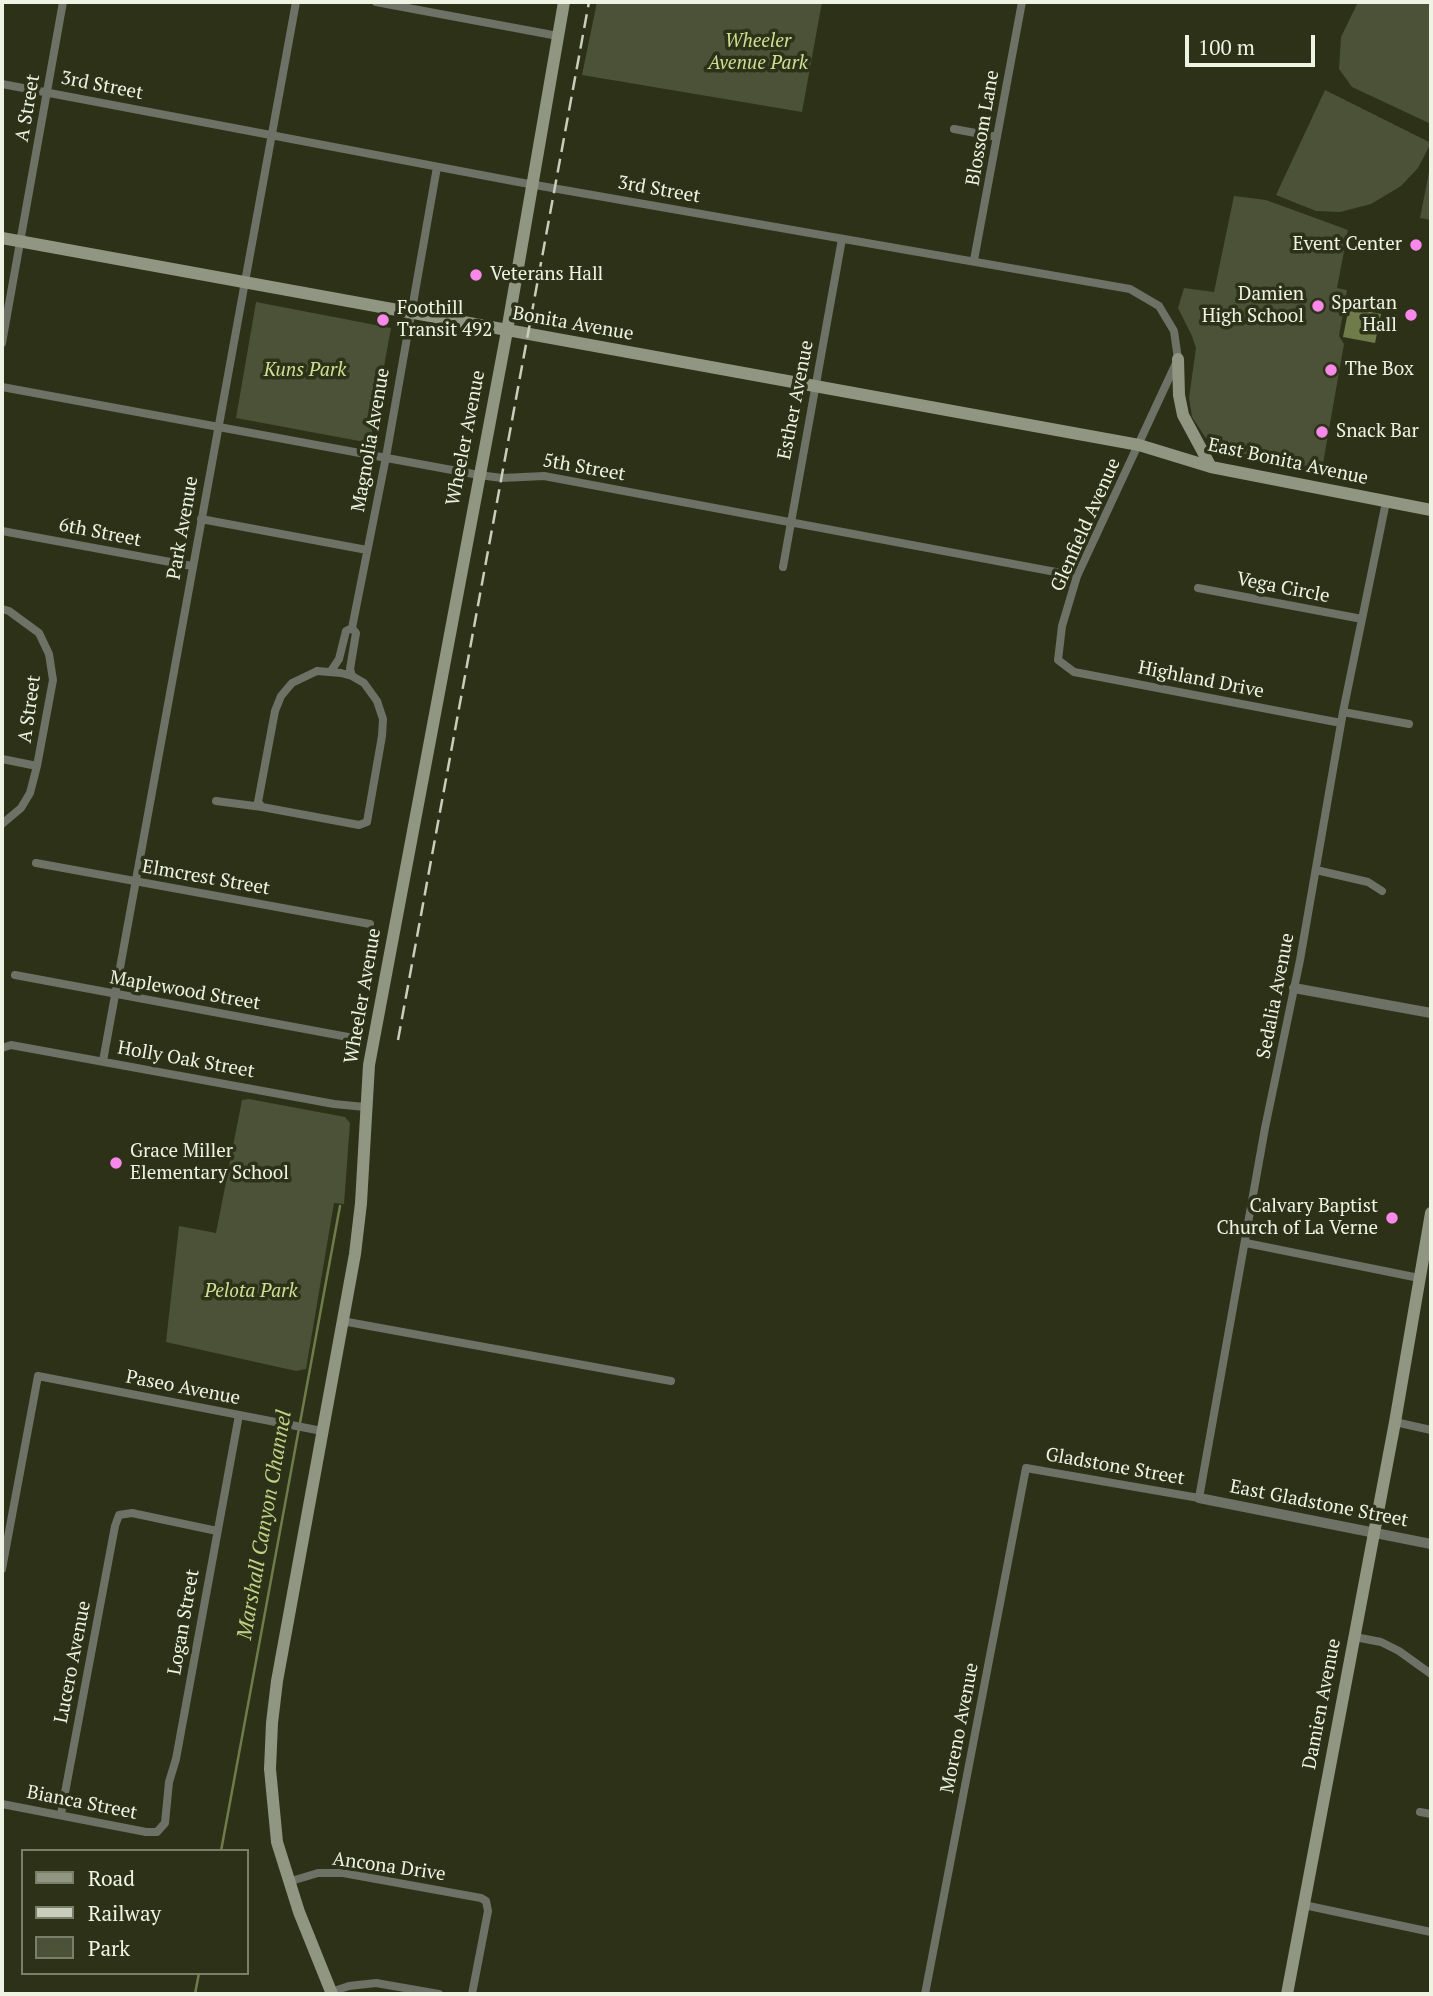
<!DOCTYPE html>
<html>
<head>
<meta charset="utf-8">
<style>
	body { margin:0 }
	#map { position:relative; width:1433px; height:1996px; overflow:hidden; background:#2c3118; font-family:"PT Serif",serif }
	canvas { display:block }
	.frame { position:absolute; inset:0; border:4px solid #eff3e4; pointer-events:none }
	.legend { position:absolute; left:21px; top:1849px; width:228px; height:126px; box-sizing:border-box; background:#2c3118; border:2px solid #7a7f6a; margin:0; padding:9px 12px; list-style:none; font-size:21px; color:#eff3e4 }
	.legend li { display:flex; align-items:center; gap:14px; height:35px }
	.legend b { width:35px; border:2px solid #7a7f6a }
	.scale { position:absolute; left:1185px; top:35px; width:130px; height:32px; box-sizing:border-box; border:4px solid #eff3e4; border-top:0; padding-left:9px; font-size:21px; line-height:24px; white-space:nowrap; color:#eff3e4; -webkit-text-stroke:5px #2c3118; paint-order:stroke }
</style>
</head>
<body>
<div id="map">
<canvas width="1433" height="1996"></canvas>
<div class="frame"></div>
<ul class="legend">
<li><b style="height:9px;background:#919683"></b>Road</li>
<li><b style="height:9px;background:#c9cdbc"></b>Railway</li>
<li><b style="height:19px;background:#4b5237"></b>Park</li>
</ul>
<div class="scale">100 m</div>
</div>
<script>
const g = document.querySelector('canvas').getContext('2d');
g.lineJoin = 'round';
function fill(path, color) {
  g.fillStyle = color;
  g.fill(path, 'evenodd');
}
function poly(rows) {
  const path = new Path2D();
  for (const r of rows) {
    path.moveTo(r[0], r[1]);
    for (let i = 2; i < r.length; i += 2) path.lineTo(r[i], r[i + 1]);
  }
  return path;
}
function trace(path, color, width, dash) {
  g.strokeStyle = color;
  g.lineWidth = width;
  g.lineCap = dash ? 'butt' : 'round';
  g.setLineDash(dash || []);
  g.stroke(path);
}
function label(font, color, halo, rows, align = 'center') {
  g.font = font + ' "PT Serif",serif';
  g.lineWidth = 7;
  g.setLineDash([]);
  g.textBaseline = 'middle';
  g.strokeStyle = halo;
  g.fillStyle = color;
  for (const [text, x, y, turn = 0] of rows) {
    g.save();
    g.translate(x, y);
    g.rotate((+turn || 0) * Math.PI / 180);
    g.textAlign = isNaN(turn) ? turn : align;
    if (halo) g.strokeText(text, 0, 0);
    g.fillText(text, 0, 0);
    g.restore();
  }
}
fill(poly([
	[597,2,822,2,802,112,582,75],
	[1358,2,1431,2,1431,124,1352,87,1339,69,1341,37],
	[1325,90,1431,143,1418,168,1401,186,1371,204,1340,212,1316,211,1276,195],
	[1429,172,1431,173,1431,220,1420,218],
	[1234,196,1266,200,1348,230,1337,288,1347,290,1339,336,1344,344,1322,469,1223,450,1205,437,1192,417,1189,398,1196,348,1192,336,1178,308,1184,288,1214,292],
	[256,302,391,328,370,443,236,418],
	[249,1099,345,1117,350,1123,344,1204,334,1203,306,1369,296,1371,166,1342,179,1226,216,1233,242,1100]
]), '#4b5237');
fill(poly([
	[1349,307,1381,314,1375,343,1343,337]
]), '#707b4c');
trace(poly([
	[221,1851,340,1206],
	[195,1994,199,1973]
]), '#707b4c', 2.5);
trace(poly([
	[376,2,558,36],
	[2,84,518,182,1130,289,1159,306,1174,331,1178,359,1077,576,1062,626,1058,660,1074,672,1341,723],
	[954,129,997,137],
	[974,260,1022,2],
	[2,343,63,2],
	[2,387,479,475,502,478,544,476,1077,576],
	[201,519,367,550],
	[2,531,192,566],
	[783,567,842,239],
	[1198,588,1362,619],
	[2,609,9,611,39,633,49,654,53,680,37,766,30,793,21,808,2,824],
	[317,671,341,673,352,676,364,683,377,701,383,719,382,736,367,822,359,825,262,807,258,802,275,711,281,696,292,683,317,671],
	[331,671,339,659,346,631,352,628,386,457,437,167],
	[352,676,350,669,356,633,352,628],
	[1343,712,1409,724],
	[2,759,37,766],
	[216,801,262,807],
	[36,863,370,924],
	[1316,870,1368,882,1382,891],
	[15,975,348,1037],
	[2,1048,11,1045,334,1104,365,1107],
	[103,1061,296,2],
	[1246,1243,1419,1278],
	[342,1321,671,1381],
	[1395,1422,1431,1430],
	[2,1569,38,1376,322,1431],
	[1355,1637,1381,1642,1399,1651,1431,1674],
	[2,1804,146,1832,157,1832,165,1823,169,1782,176,1759,239,1415],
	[1420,1812,1431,1814],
	[61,1814,115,1526,119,1515,132,1513,217,1531],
	[288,1882,318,1873,343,1873,481,1898,486,1901,488,1911,472,1994],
	[1304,1905,1431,1932],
	[331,1992,349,1986,376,1983,439,1994],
	[925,1994,1026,1468,1199,1498,1265,1128,1300,960,1343,712,1386,502]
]), '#6e7165', 8);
trace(poly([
	[1294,988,1431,1013],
	[1199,1498,1431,1544]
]), '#6e7165', 10);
trace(poly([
	[2,238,1139,445,1211,467,1431,510],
	[1178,359,1179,395,1183,415,1211,467],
	[332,1994,299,1912,277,1842,270,1769,272,1723,277,1681,355,1254,361,1203,369,1065,507,331,564,2],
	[1287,1994,1395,1422,1431,1213]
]), '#919683', 12);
trace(poly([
	[398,1040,589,2]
]), '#c9cdbc', 2.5, [14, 7]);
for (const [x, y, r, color] of [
	[1416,245,7,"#f888ea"],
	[476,275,7,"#f888ea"],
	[1318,306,7,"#f888ea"],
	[1411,315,7,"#f888ea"],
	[383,320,7,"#f888ea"],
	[1331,370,7,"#f888ea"],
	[1322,432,7,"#f888ea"],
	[116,1163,7,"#f888ea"],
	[1392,1218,7,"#f888ea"]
]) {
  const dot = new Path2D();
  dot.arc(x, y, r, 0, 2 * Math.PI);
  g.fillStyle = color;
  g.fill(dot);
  trace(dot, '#2c3118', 2.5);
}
label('italic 19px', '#cedf94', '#2c3118', [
	["Wheeler",758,42],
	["Avenue Park",758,64],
	["Kuns Park",305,371],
	["Pelota Park",251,1292]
]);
label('19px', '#eff3e4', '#2c3118', [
	["3rd Street",102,86,11],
	["A Street",28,108,-80],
	["Blossom Lane",983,128,-80],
	["3rd Street",659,190,10],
	["Bonita Avenue",573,324,10],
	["Esther Avenue",796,400,-79],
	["Wheeler Avenue",466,438,-79],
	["Magnolia Avenue",371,440,-80],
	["East Bonita Avenue",1288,462,12],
	["5th Street",584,468,10],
	["Glenfield Avenue",1086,525,-66],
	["Park Avenue",183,528,-80],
	["6th Street",100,533,11],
	["Vega Circle",1283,588,11],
	["Highland Drive",1201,680,11],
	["A Street",30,709,-82],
	["Elmcrest Street",206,878,10],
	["Maplewood Street",185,991,10],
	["Wheeler Avenue",363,996,-80],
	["Sedalia Avenue",1276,996,-79],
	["Holly Oak Street",186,1060,10],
	["Paseo Avenue",183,1388,11],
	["Gladstone Street",1115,1467,10],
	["East Gladstone Street",1319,1504,11],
	["Logan Street",184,1622,-80],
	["Lucero Avenue",73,1662,-79],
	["Damien Avenue",1322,1704,-79],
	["Moreno Avenue",960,1728,-79],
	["Bianca Street",82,1803,11],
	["Ancona Drive",389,1867,8]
]);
label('19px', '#eff3e4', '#2c3118', [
	["Event Center",1402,245,"right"],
	["Veterans Hall",490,275],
	["Damien",1304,295,"right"],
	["High School",1304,317,"right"],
	["Spartan",1397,304,"right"],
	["Hall",1397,326,"right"],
	["Foothill",397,309],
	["Transit 492",397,331],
	["The Box",1345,370],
	["Snack Bar",1336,432],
	["Grace Miller",130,1152],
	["Elementary School",130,1174],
	["Calvary Baptist",1378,1207,"right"],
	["Church of La Verne",1378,1229,"right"]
], 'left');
label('italic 21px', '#c0d186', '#2c3118', [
	["Marshall Canyon Channel",265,1525,-80]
]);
</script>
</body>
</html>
